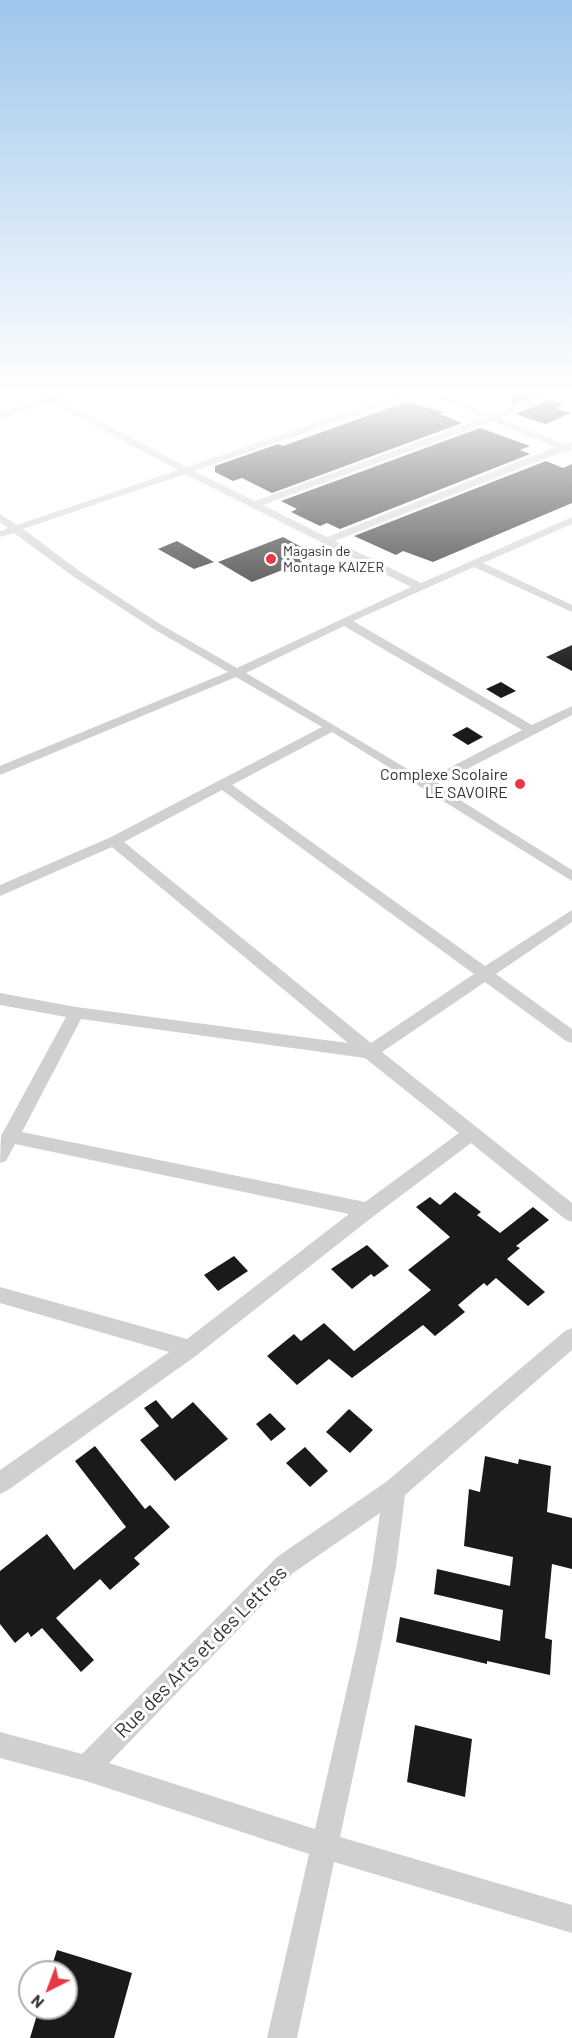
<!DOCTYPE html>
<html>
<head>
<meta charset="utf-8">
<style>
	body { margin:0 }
	#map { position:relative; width:572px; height:2038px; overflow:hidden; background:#fff; font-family:Barlow,sans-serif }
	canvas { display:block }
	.north { position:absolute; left:18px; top:1960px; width:60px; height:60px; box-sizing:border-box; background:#fff; border:2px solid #adadad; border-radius:50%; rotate:222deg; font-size:16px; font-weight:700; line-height:24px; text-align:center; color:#333 }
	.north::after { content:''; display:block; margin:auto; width:21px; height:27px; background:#e63946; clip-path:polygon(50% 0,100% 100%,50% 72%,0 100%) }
</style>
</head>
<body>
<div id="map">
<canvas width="572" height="2038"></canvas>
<div class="north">N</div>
</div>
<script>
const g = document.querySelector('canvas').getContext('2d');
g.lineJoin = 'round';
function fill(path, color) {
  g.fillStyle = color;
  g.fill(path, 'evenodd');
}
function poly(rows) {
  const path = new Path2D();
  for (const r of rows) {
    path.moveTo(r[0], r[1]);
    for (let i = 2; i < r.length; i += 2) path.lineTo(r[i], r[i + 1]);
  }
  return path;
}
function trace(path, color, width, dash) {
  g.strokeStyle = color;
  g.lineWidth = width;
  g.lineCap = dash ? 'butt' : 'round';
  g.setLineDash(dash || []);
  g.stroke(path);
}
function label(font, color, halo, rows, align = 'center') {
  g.font = font + ' Barlow,sans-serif';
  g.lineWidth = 6;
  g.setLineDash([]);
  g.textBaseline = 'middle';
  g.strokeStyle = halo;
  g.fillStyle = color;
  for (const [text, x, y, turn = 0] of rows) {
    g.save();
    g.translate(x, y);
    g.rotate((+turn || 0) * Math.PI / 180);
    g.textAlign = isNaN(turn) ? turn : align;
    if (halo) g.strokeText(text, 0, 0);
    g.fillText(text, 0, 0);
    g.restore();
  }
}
fill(poly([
	[511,391,524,391,537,396,512,405],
	[551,400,563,404,555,408,571,413,546,424,515,414],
	[406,402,444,412,440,414,462,423,272,493,242,478,233,481,215,472,215,466,278,444,283,446],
	[480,428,530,446,520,450,530,454,340,529,327,523,320,526,291,512,297,509,281,501],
	[546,461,563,468,572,464,572,503,433,562,403,551,396,555,354,536],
	[283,537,318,556,252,582,218,562],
	[177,541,214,562,194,569,158,549],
	[572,645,572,671,546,657],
	[501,682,516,691,501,698,486,689],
	[467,727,483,737,468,745,452,735],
	[455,1192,481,1212,477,1215,500,1233,533,1207,549,1220,516,1246,520,1248,507,1259,545,1292,528,1306,496,1278,487,1286,484,1283,458,1305,465,1312,435,1336,423,1325,352,1378,329,1359,297,1385,267,1356,294,1334,301,1341,324,1323,354,1351,431,1290,408,1270,450,1237,416,1207,430,1197,440,1205],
	[367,1245,389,1266,374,1277,371,1274,352,1289,331,1269],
	[234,1256,248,1271,218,1291,204,1275],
	[156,1400,172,1419,193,1402,228,1439,175,1481,140,1440,159,1426,144,1408],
	[349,1409,373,1430,350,1453,326,1432],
	[270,1413,286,1429,271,1441,256,1424],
	[95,1446,145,1509,150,1505,170,1527,134,1558,140,1564,110,1590,100,1579,56,1618,94,1660,81,1672,42,1628,31,1637,28,1632,15,1643,0,1624,0,1571,47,1534,74,1570,126,1527,75,1461],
	[305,1447,328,1471,310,1487,286,1463],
	[485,1456,518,1464,519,1459,551,1466,547,1512,572,1518,572,1569,552,1564,545,1638,552,1640,550,1675,487,1661,487,1664,396,1642,400,1617,500,1641,503,1610,434,1594,437,1569,510,1586,513,1557,464,1546,469,1489,480,1492],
	[415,1725,472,1739,465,1797,407,1782],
	[57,1950,132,1973,114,2038,30,2038,39,2008,66,2008,66,1972,50,1972]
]), '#1a1a1a');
fill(poly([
	[30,391,41,391,187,467,410,391,435,391,492,415,556,391,569,391,500,418,564,444,572,441,571,451,564,451,335,541,421,583,572,517,572,524,483,563,572,605,572,612,474,567,353,621,532,725,572,706,572,715,436,785,572,870,572,881,332,732,232,785,485,966,572,910,572,922,496,974,572,1029,572,1043,566,1041,485,982,382,1052,572,1203,572,1222,565,1219,471,1143,375,1215,197,1355,8,1490,0,1494,0,1470,169,1352,0,1303,0,1287,187,1339,349,1214,15,1144,6,1161,0,1163,1,1136,66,1017,0,1005,0,993,76,1007,348,1043,112,847,0,896,0,885,109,838,322,727,236,677,0,775,0,766,228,672,152,628,74,577,14,533,0,537,0,531,8,528,0,522,0,514,17,525,178,470,30,391],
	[423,392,484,418,255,501,194,471,423,392],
	[492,421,555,447,327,537,263,505,492,421],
	[185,474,411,587,237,668,160,624,82,573,23,529,185,474],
	[344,626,522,730,426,780,246,673,344,626],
	[222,790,474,974,371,1043,124,842,222,790],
	[81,1019,365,1058,459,1133,365,1202,22,1132,81,1019],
	[572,1328,572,1350,405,1495,396,1567,380,1649,340,1837,572,1905,572,1933,334,1862,297,2038,267,2038,309,1854,86,1781,0,1758,0,1732,82,1754,277,1557,386,1482,565,1331,572,1328],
	[380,1513,372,1567,356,1649,315,1829,109,1763,293,1573,380,1513]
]), '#d0d0d0');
fill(poly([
	[68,391,86,391,0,419,0,412,68,391]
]), '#d0d0d0');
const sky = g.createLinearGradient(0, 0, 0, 677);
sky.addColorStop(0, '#9ec6ea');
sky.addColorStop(0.58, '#fff');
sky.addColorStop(1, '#ffffff00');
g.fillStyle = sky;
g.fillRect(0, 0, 572, 677);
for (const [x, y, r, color] of [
	[271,559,6,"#e63946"],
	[520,784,6,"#e63946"]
]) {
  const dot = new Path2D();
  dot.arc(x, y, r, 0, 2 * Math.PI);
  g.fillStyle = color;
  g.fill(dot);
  trace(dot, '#fff', 2);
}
label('14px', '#333', '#fff', [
	["Magasin de",283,551],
	["Montage KAIZER",283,567]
], 'left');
label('16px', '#333', '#fff', [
	["Complexe Scolaire",508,775],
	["LE SAVOIRE",508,793]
], 'right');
label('20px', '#333', '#fff', [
	["Rue des Arts et des Lettres",201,1652,-45]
]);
</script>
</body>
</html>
